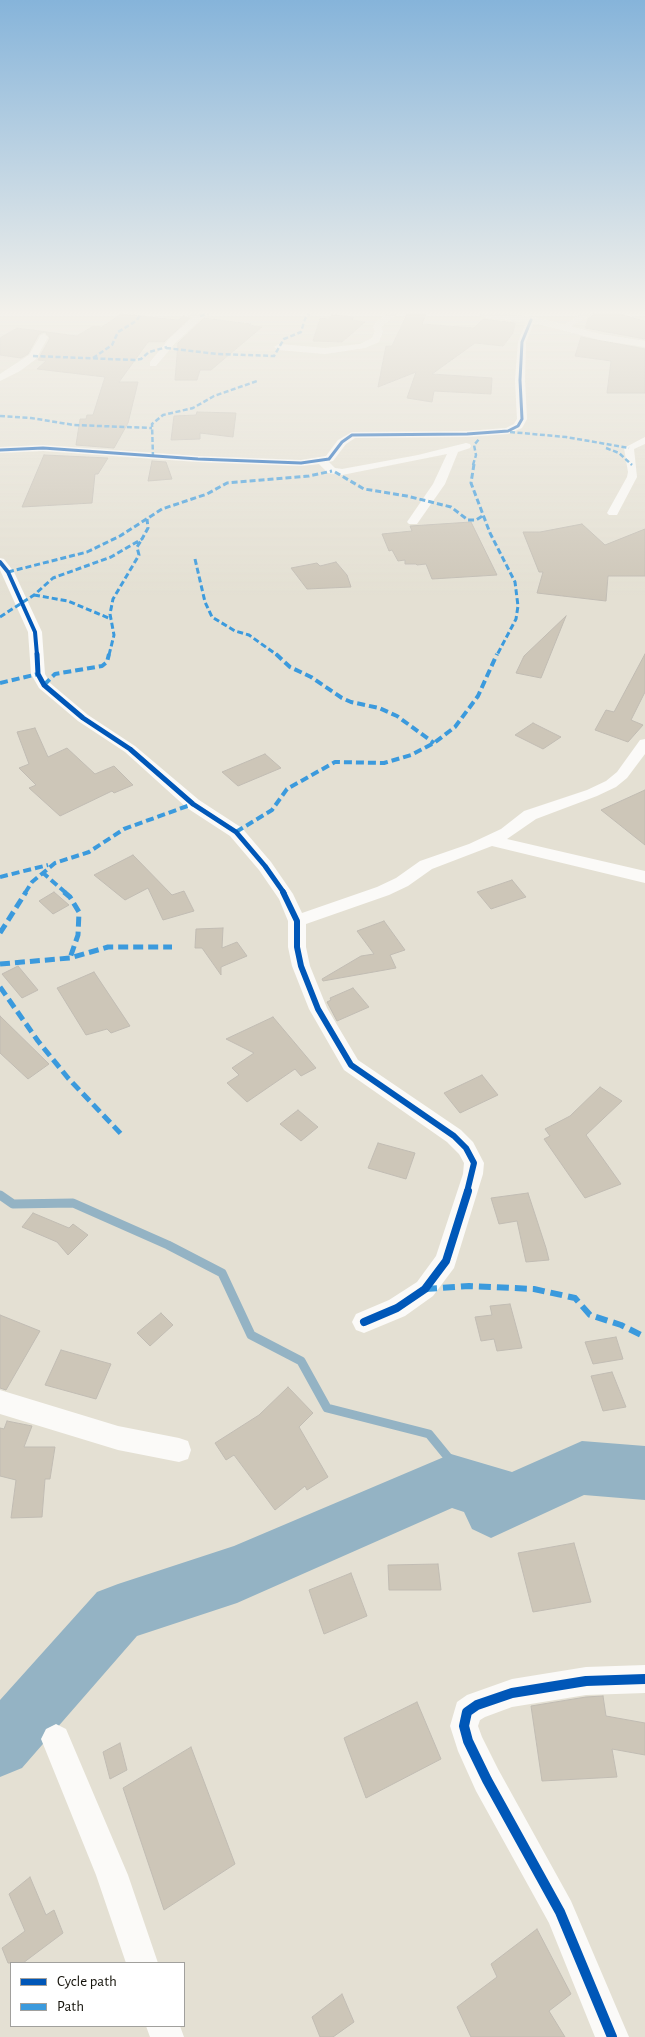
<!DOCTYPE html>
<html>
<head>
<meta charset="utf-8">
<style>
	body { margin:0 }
	#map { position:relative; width:645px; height:2037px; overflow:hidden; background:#e4e0d3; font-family:"Alegreya Sans",sans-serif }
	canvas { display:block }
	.legend { position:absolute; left:10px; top:1962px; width:175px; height:65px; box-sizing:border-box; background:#fff; border:1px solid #a1a09d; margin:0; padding:6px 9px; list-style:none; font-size:15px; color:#131109 }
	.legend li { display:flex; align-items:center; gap:10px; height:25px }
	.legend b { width:25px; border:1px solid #a1a09d }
</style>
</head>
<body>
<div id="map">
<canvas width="645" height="2037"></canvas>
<ul class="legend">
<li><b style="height:6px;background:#0057b8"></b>Cycle path</li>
<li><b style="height:6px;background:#3b9add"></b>Path</li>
</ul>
</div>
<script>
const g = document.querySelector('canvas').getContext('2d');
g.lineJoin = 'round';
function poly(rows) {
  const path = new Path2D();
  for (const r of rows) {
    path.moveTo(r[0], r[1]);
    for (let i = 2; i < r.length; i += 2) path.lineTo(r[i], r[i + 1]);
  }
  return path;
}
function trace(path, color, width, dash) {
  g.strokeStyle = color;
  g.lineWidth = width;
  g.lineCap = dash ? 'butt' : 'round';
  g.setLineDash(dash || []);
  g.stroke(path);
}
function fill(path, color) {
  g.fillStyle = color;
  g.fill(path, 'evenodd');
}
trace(poly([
	[0,1195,13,1204,73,1203,168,1245,222,1273,251,1335,301,1361,327,1408,429,1434,491,1510]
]), '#94b3c4', 9);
fill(poly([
	[582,1441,645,1446,645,1500,584,1495,491,1538,472,1529,464,1512,452,1508,237,1603,137,1636,22,1768,0,1777,0,1700,97,1592,118,1584,234,1546,451,1454,512,1472,582,1441]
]), '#94b3c4');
const building = poly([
	[121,314,179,320,183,316,190,318,164,342,148,342,119,382,138,382,128,423,114,448,76,445,80,419,86,419,87,415,93,415,105,377,37,369,46,361,38,360,50,338,45,332,39,334,28,354,21,358,0,355,0,338,17,328,77,336,93,326,102,327,121,314],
	[407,314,426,314,422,324,474,328,483,319,515,323,513,333,503,346,475,343,432,374,492,378,491,394,434,391,432,402,407,398,416,372,378,387,386,346,392,346,407,314],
	[594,314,619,314,645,321,645,339,585,328,588,319,594,314],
	[332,315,354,317,352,320,365,322,342,342,313,341,320,318,329,319,332,315],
	[204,318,251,324,249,325,262,327,211,370,200,370,197,380,175,380,178,343,204,318],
	[581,337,645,349,645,393,607,393,611,361,575,356,581,337],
	[197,412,236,413,233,437,200,433,200,439,171,440,174,416,196,415,197,412],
	[44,455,108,458,98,474,95,474,92,503,22,507,44,455],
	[152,461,166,462,172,479,148,481,152,461],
	[471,522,497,575,432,579,426,564,417,565,416,564,405,564,405,560,398,561,392,550,389,551,382,534,412,531,410,526,471,522],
	[582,524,605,545,645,529,645,576,608,576,606,601,537,593,543,572,539,572,523,532,540,532,582,524],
	[336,562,347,575,351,587,307,589,291,568,317,563,320,566,336,562],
	[566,616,541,678,516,673,524,656,566,616],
	[645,654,645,692,631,720,643,725,628,742,595,730,606,710,614,712,645,654],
	[533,723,561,737,543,749,515,735,533,723],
	[35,728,48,757,67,748,95,774,114,766,133,785,114,793,112,791,60,816,29,788,36,785,19,768,29,764,17,732,35,728],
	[265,754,281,768,238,786,222,772,265,754],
	[645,790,645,845,601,810,645,790],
	[133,855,172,895,184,891,194,911,163,920,148,888,125,900,94,875,133,855],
	[512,880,526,897,491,909,477,892,512,880],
	[54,892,69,905,53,914,39,901,54,892],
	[384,921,405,950,390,955,396,968,323,981,322,979,361,956,374,954,357,931,384,921],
	[223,928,222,948,237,942,247,956,221,967,221,975,202,948,195,948,196,929,223,928],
	[18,966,38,990,22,998,2,974,18,966],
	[94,972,130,1026,111,1033,107,1029,86,1035,57,988,94,972],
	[353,988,369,1007,337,1021,327,1002,331,1000,330,998,353,988],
	[0,1016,49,1064,28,1079,0,1053,0,1016],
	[273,1017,316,1068,301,1076,295,1069,247,1102,227,1083,239,1075,232,1068,254,1053,226,1039,273,1017],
	[482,1075,498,1095,460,1113,444,1093,482,1075],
	[600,1087,622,1101,586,1135,621,1184,585,1198,544,1139,550,1136,545,1129,570,1116,600,1087],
	[298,1110,318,1127,301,1141,280,1124,298,1110],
	[378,1143,415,1153,406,1179,368,1168,378,1143],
	[528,1193,546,1248,549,1260,526,1262,517,1221,499,1224,491,1198,528,1193],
	[33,1213,69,1228,73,1224,88,1235,68,1255,57,1242,22,1227,33,1213],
	[510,1304,522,1348,497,1351,494,1339,481,1341,475,1317,492,1315,490,1306,510,1304],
	[161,1313,173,1325,150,1346,137,1333,161,1313],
	[0,1315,40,1331,6,1390,0,1388,0,1315],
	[616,1337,623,1359,593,1364,585,1342,616,1337],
	[61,1350,111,1364,96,1399,45,1385,61,1350],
	[612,1372,626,1407,603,1411,591,1376,612,1372],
	[288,1387,313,1413,299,1427,328,1477,307,1490,305,1486,275,1510,234,1455,226,1460,215,1443,259,1415,288,1387],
	[7,1421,32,1426,24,1447,55,1447,50,1479,45,1479,42,1517,11,1518,16,1480,0,1476,0,1428,4,1429,7,1421],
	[574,1543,591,1602,533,1612,518,1553,574,1543],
	[438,1564,441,1590,389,1590,388,1565,438,1564],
	[351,1573,367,1616,324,1634,309,1590,351,1573],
	[603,1696,606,1716,645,1723,645,1755,612,1749,617,1777,542,1781,531,1706,586,1697,603,1696],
	[417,1702,441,1759,366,1798,344,1738,417,1702],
	[120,1743,127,1770,110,1779,103,1752,120,1743],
	[191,1747,235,1864,164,1910,123,1788,191,1747],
	[30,1877,46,1915,54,1910,63,1933,23,1963,8,1963,2,1948,25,1931,9,1894,30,1877],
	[537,1929,571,1994,549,2011,565,2037,471,2037,457,2007,497,1977,491,1964,537,1929],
	[342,1994,354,2022,333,2037,320,2037,312,2017,342,1994]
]);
fill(building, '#cdc6b8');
trace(building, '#c1bcb3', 1);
fill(poly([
	[186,314,201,314,204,316,175,343,156,366,150,366,150,362,169,339,193,317,186,314],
	[388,314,397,314,381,327,383,331,379,342,365,348,325,354,279,350,274,347,279,344,325,348,360,344,372,338,375,331,373,327,377,321,388,314],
	[582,314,592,314,567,329,560,327,582,314],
	[531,317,535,320,526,342,525,380,527,419,522,428,508,434,467,437,355,438,346,444,333,461,329,462,335,468,342,469,418,455,466,443,470,444,471,446,470,448,458,452,445,484,417,524,409,524,407,522,433,484,447,454,342,475,328,473,319,464,301,466,198,462,43,451,0,453,0,447,43,445,198,456,301,460,326,456,338,440,352,432,467,431,506,428,514,424,517,419,515,380,518,342,527,320,531,317],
	[44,334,48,337,36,359,20,371,0,381,0,374,29,355,41,335,44,334],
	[645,437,645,444,634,449,637,477,617,515,609,515,607,513,627,477,628,472,624,448,645,437],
	[0,558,4,559,14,572,42,632,45,674,50,683,88,715,135,746,199,800,242,828,271,862,293,894,302,913,377,887,396,878,420,861,469,844,501,829,524,811,587,790,606,781,617,772,640,740,645,739,645,754,627,778,616,787,597,796,536,819,507,839,645,871,645,883,492,846,432,869,408,886,389,895,306,924,306,947,310,966,327,1008,358,1060,461,1130,473,1142,484,1163,483,1174,454,1268,433,1296,405,1316,364,1333,356,1330,352,1322,356,1314,389,1300,417,1282,436,1256,463,1174,464,1163,459,1154,447,1142,344,1070,309,1009,292,966,288,947,288,921,279,899,259,870,230,836,187,808,125,752,78,721,39,688,31,674,28,632,0,570,0,558],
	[0,1390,118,1426,179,1438,188,1441,191,1450,188,1459,179,1462,118,1450,0,1414,0,1390],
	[645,1665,645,1693,586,1695,512,1707,485,1717,480,1720,478,1726,482,1737,498,1769,571,1901,629,2037,595,2037,549,1923,476,1791,458,1751,450,1726,457,1702,467,1695,512,1679,586,1667,645,1665],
	[56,1724,66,1729,128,1875,158,1963,126,1963,96,1875,41,1739,46,1729,56,1724],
	[146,2026,180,2026,184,2037,150,2037,146,2026]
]), '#fbfaf8');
fill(poly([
	[479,314,506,314,538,318,600,334,645,341,645,347,600,340,538,324,484,317,479,314]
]), '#fbfaf8');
trace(poly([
	[200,316,208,314],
	[166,348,217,354,274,356,284,339,301,332,305,319,309,314],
	[33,356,135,360,141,359,149,352,167,347],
	[93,358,112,345,118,332,136,321,141,314],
	[0,416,31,418,74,425,152,428],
	[510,432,566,437,629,448],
	[606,448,619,453,632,465],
	[153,457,152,424,163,415,193,408,214,396,257,381],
	[473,465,476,455,474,445,480,438]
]), '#3b9add', 2.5, [5, 2.5]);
trace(poly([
	[474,464,471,483,490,533,515,582,518,606,516,619,497,655],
	[335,472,364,489,407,496,451,507,468,520,476,520,484,515],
	[195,559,205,602,212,617,235,631,249,635,277,655],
	[8,572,87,552,120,536,162,509,207,494,227,483,309,476,332,471],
	[34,595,68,601,111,619],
	[0,617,34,595,53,578,111,557,142,539,148,528,147,519],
	[109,655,114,635,110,614,113,599,139,555,137,547,142,539]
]), '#3b9add', 3, [6, 3]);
trace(poly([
	[276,654,290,667,311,677,342,698,351,702,379,708,397,716,434,743],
	[0,683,38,674],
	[44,685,55,674,102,666,107,662,109,654],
	[236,832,272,810,287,789,335,762,384,763,411,755,434,743,455,727,478,696,497,654],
	[42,872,66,893],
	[0,877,48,865],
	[25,893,32,882,55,863,89,852,124,829,193,804]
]), '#3b9add', 4, [8, 4]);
trace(poly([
	[64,892,70,897,79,912,78,935,70,958],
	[0,933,26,892],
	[0,964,70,958,108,947,172,947],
	[0,987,38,1041,68,1078,123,1136]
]), '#3b9add', 5, [10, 5]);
trace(poly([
	[425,1289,469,1286,534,1289,575,1298,590,1315,621,1325,643,1336]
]), '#3b9add', 6, [12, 6]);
trace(poly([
	[0,450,43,448,198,459,301,463,329,459,342,442,352,435,467,434,508,431,518,426,522,419,520,380,522,342,531,320]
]), '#0057b8', 3);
trace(poly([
	[0,562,8,572,35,632,37,655]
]), '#0057b8', 4);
trace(poly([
	[37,654,38,674,44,685,83,718,130,749,193,804,236,832,265,866,284,893]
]), '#0057b8', 5);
trace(poly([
	[283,892,297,921,297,947,301,966,318,1009,351,1065,454,1136,466,1148,474,1163,467,1192]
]), '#0057b8', 6);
trace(poly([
	[364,1322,397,1308,425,1289,446,1261,468,1191]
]), '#0057b8', 8);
trace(poly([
	[612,2037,560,1912,487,1780,468,1741,464,1726,467,1712,477,1705,512,1693,586,1681,645,1679]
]), '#0057b8', 10);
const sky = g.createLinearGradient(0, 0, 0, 599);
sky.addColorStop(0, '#86b4da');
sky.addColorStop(0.52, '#f3f1eb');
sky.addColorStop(1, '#f3f1eb00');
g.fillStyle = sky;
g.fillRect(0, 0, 645, 599);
</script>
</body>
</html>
